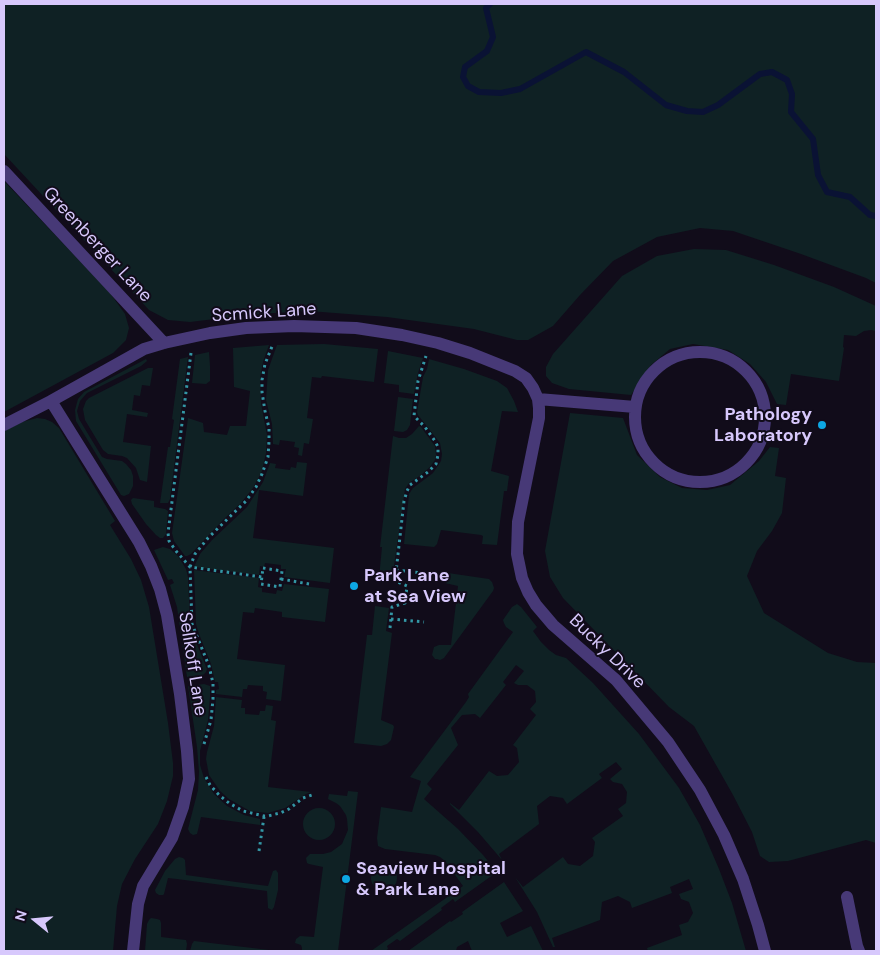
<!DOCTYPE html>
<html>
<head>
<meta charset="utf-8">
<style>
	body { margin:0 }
	#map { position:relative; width:880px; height:955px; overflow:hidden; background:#110c1a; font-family:"DM Sans",sans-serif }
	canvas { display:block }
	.frame { position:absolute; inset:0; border:5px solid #d7c8fc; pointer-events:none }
	.north { position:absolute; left:10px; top:895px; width:50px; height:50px; -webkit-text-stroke:4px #110c1a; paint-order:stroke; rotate:287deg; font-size:14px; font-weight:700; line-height:20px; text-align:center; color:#d7c8fc }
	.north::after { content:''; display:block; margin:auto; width:18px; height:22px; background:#d7c8fc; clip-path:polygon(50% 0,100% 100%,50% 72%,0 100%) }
</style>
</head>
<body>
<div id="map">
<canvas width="880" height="955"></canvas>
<div class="frame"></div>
<div class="north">N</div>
</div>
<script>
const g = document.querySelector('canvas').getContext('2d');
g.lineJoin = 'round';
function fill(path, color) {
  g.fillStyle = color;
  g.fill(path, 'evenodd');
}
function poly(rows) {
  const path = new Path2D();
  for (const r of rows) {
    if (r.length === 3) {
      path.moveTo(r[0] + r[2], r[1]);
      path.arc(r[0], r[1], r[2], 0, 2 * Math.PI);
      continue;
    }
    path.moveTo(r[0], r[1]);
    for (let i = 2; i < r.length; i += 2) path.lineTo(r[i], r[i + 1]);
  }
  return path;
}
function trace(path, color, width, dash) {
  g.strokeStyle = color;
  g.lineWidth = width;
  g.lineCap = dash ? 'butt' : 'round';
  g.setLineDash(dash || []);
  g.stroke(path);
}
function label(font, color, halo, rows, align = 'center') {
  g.font = font + ' "DM Sans",sans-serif';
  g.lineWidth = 4;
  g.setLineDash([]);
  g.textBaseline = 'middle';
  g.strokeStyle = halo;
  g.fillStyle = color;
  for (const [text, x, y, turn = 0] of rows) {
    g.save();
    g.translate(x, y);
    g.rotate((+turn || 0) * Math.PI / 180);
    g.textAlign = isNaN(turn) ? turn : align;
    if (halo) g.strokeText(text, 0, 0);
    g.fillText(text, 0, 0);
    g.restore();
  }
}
fill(poly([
	[4,4,876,4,876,283,866,278,801,254,733,231,700,228,657,237,613,261,580,295,553,326,528,340,517,340,474,329,387,317,309,311,257,314,250,309,237,310,231,317,190,322,168,320,149,310,4,154],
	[4,181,110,293,125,314,129,328,126,340,113,353,4,412],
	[694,249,726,250,774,265,834,287,876,306,876,331,871,330,864,331,856,336,844,335,843,347,844,348,839,381,791,374,786,405,777,404,766,382,750,364,728,350,693,344,670,349,651,365,631,395,569,389,552,383,546,376,546,367,553,354,622,276,657,256],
	[324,344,378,349,374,382,322,376,321,378,312,377,307,418,313,419,309,444,304,443,302,456,298,455,299,448,294,447,295,442,280,440,279,445,273,444,272,424,266,400,268,370,277,345],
	[269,345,263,362,260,379,261,403,267,435,266,453,262,471,253,488,241,503,224,519,191,554,187,556,185,556,174,541,172,533,188,418,203,423,204,432,227,435,230,426,246,426,250,391,234,387,233,348],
	[388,351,423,358,418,373,414,394,399,392,399,385,384,383],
	[209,352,210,366,210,381,206,384,192,383,195,355],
	[188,357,170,499,168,503,160,503,168,447,170,447,174,420,172,419,180,359],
	[146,359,147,361,141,366,87,393,80,401,77,411,79,419,102,457,107,459,122,461,126,464,131,470,133,476,133,486,129,494,124,496,121,495,76,421,75,410,78,399,84,392],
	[429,359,464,369,497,381,507,388,514,401,518,412,502,411,491,471,509,476,507,491,504,491,497,545,482,544,483,536,481,535,441,530,437,544,434,547,404,544,409,494,413,488,433,473,441,461,442,454,440,443,418,415,417,412,423,377,427,369],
	[148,368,153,368,150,386,142,385,140,396,134,395,132,410,148,413,147,417,127,414,123,442,151,446,147,482,140,480,136,468,127,458,122,456,108,454,103,450,85,420,83,409,86,401,89,398],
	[398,397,413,399,410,425,407,430,403,432,394,431],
	[570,413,623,418,637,455,660,477,682,488,707,490,730,485,759,461,770,447,779,448,775,476,786,478,782,513,772,531,757,551,747,576,764,613,828,653,857,662,876,663,876,843,866,840,788,861,769,862,760,856,752,832,733,795,694,726,669,707,563,598,550,577,545,551],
	[37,418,45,419,52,422,59,428,115,521,110,525,131,559,141,580,149,607,168,723,173,763,173,776,167,801,158,824,135,859,122,884,117,906,113,951,4,951,4,431,22,422],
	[419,426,421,427,435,446,436,455,435,460,430,467,421,475,409,483,405,489,392,580,390,580,390,576,384,575,383,579,379,578,382,547,380,547,393,436,399,438,406,438,412,434],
	[297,462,307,463,303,496,259,490,253,538,334,548,330,583,284,577,286,569,281,569,281,565,265,563,264,567,260,566,259,575,194,567,200,554,212,540,247,507,263,482,270,463,276,464,275,468,290,470,291,467,296,468],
	[133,498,154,501,154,507,165,509,168,511,166,534,163,538,160,538,156,535,146,524,132,504,131,500],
	[163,547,170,549,178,556,186,569,188,577,190,621,194,637,207,669,206,672,203,675,187,677,177,607,170,585,174,583,172,579,168,580,154,550],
	[194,570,259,578,258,587,262,588,262,592,276,594,277,590,282,591,284,584,329,589,325,622,282,617,282,612,255,608,254,613,243,612,237,659,285,665,281,701,266,699,267,692,263,691,263,686,248,685,247,689,243,689,242,697,216,694,216,690,219,689,218,682,215,682,211,664,199,634,196,624],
	[448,573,489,579,492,582,494,588,493,591,444,658,440,660,437,659,435,659,432,655,434,647,439,645,451,645,456,603,458,586,445,583,441,579,443,575],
	[517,604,521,607,537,627,533,631,541,642,549,650,556,655,566,658,593,683,639,734,679,788,700,825,719,869,732,903,746,951,648,951,647,948,682,935,679,925,688,922,693,913,689,902,681,899,679,894,693,889,689,879,670,887,672,893,632,908,630,902,618,896,602,902,600,920,552,938,555,947,553,947,537,912,515,877,523,887,563,857,568,864,580,866,593,856,595,842,592,838,623,816,618,809,626,803,627,792,622,784,613,782,610,779,622,769,616,762,599,774,602,778,567,804,563,798,550,796,537,806,539,824,499,854,502,860,478,832,450,804,450,803,459,810,489,771,497,776,508,775,519,762,517,748,513,745,536,715,530,709,536,702,535,691,527,685,518,685,514,683,524,671,516,665,503,682,506,685,480,718,475,714,462,715,451,728,458,745,427,784,432,789,424,799,458,829,483,855,497,872,455,902,453,899,441,908,442,910,400,941,397,939,387,946,388,949,385,951,371,951,463,886,445,861,440,857,435,855,385,849,378,846,377,838,381,807,412,812,421,781,410,777,466,702,469,697,468,694,513,632,506,627,504,623,503,620,512,607],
	[375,606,389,608,386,631,392,633,381,720,393,725,394,727,391,740,387,744,381,746,354,743,367,635,372,635],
	[204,684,210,686,210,697,208,720,200,751,200,765,204,778,214,794,227,806,244,815,260,819,260,825,201,817,198,830,197,834,193,835,190,833,188,829,198,790,199,772,197,747,188,686],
	[216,697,242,700,241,708,245,708,245,714,259,715,260,711,265,711,266,705,273,706,271,720,276,721,268,787,311,792,306,794,285,808,268,813,250,811,241,806,229,799,220,791,209,775,206,759,207,752,214,726],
	[348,791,358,792,338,951,302,951,302,948,301,945,295,943,296,939,300,936,314,937,323,867,309,864,307,863,306,858,310,854,323,854,331,852,342,844,348,830,347,819,346,815,340,806,336,803,328,799,329,794,347,796],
	[319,824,16],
	[179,857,183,858,185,860,186,875,236,882,268,886,273,871,276,870,278,873,278,890,274,907,272,910,268,908,267,891,177,879,168,878,164,894,163,895,159,895,156,893,155,890,165,871,175,859],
	[384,878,13],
	[504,882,523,911,500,923,507,937,531,926,543,951,472,951,468,941,457,947,456,951,408,951,450,921,451,922,463,914,462,912],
	[151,918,157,919,160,920,161,923,161,937,186,940,187,944,186,951,145,951,147,924,149,920],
	[194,941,269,950,279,951,190,951,192,944]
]), '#0f2124');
trace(poly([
	[490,4,486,8,493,37,487,51,465,67,463,77,468,86,479,92,501,93,520,89,586,52,624,72,666,105,687,111,703,112,718,105,760,74,772,72,787,80,792,94,791,112,813,139,818,175,827,192,850,197,870,215,876,216]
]), '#0a1234', 6);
trace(poly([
	[191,353,168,533,169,541,176,551,190,567,262,577],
	[263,568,282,571,280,587,261,584,263,568],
	[396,570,430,574],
	[281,579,309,584],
	[391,619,424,622],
	[390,628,392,607,405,603,407,586,395,581,404,501,407,491,410,485,428,472,436,464,438,455,438,447,435,441,425,427,414,416,418,381,426,356],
	[204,744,211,720,213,699,213,683,209,666,192,624,190,567,195,554,208,538,246,501,256,487,262,474,268,457,269,441,269,428,265,411,262,392,262,380,265,364,273,344],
	[206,777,210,785,219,795,229,803,243,811,264,816,268,816,280,813,289,809,303,798,312,795],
	[259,851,264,817]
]), '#3397a5', 3, [2.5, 4]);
trace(poly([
	[4,171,164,343],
	[700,417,65],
	[538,399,635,407],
	[51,401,139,542,151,566,160,589,167,615,180,694,187,751,189,779,183,807,172,838,143,886,138,904,133,951],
	[4,425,51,401,144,349,164,343,210,333,246,328,294,326,356,328,402,335,438,343,470,353,515,371,526,378,533,388,538,399,539,408,539,418,518,522,517,554,522,578,528,592,536,605,553,625,616,680,668,742,700,790,724,835,743,879,758,925,765,951],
	[847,897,857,946,859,951]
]), '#473977', 12);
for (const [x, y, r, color] of [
	[822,425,5,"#0da7e3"],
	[354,586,5,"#0da7e3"],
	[346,879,5,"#0da7e3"]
]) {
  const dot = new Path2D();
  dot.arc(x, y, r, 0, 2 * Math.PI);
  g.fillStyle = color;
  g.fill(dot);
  trace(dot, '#110c1a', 2);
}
label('18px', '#d7c8fc', '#110c1a', [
	["Greenberger Lane",97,245,47],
	["Scmick Lane",264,313,-4],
	["Bucky Drive",607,652,44],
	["Selikoff Lane",192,664,81]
]);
label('bold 18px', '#d7c8fc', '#110c1a', [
	["Pathology",812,415,"right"],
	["Laboratory",812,436,"right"],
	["Park Lane",364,576],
	["at Sea View",364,597],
	["Seaview Hospital",356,869],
	["& Park Lane",356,890]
], 'left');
</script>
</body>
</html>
